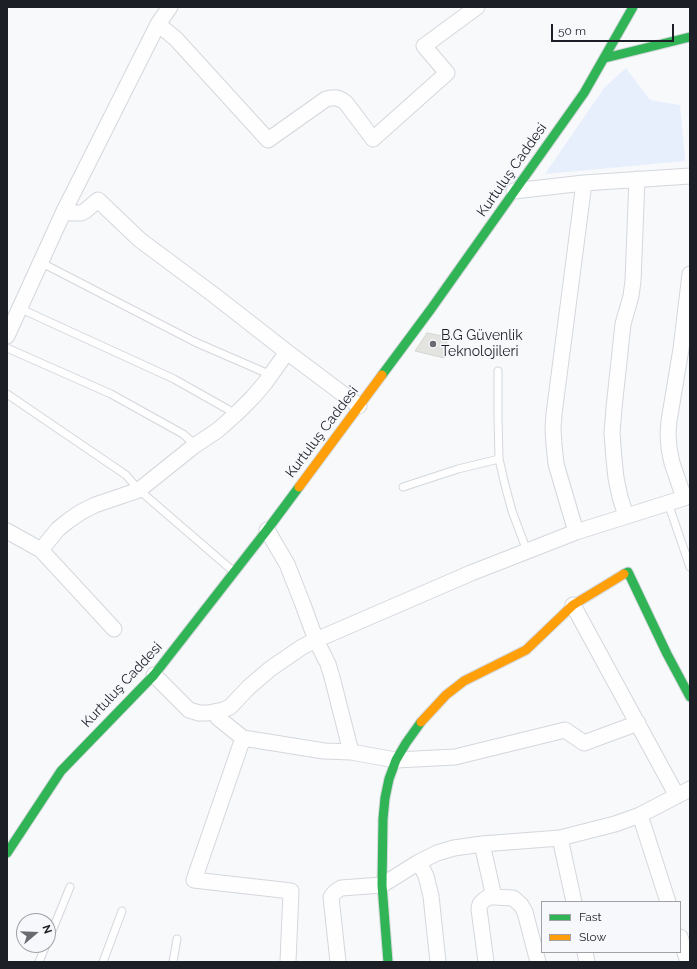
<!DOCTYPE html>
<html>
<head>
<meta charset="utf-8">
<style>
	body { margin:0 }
	#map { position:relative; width:697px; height:969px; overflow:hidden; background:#f7f9fb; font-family:Raleway,sans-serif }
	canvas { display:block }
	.frame { position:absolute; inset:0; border:8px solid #1c1f26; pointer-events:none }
	.legend { position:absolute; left:541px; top:901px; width:140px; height:52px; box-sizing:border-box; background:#f6f8fc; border:1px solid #9fa1a6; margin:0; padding:5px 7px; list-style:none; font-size:12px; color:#1c1f26 }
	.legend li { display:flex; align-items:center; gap:8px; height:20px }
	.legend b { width:20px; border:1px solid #9fa1a6 }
	.north { position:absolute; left:16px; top:913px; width:40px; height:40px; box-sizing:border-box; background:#f6f8fc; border:1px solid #9fa1a6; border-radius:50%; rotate:71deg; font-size:11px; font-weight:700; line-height:16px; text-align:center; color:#1c1f26 }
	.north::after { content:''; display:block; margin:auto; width:14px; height:18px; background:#696b71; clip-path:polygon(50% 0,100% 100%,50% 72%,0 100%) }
	.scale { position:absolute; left:551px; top:24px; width:123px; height:18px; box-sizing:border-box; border:2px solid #1c1f26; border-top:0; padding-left:5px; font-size:12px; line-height:14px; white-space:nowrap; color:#1c1f26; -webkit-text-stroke:3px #f6f8fc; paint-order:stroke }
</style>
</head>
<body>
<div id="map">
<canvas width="697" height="969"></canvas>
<div class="frame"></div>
<ul class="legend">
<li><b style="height:5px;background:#30b455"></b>Fast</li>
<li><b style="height:5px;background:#ff9f0a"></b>Slow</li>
</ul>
<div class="north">N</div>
<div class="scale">50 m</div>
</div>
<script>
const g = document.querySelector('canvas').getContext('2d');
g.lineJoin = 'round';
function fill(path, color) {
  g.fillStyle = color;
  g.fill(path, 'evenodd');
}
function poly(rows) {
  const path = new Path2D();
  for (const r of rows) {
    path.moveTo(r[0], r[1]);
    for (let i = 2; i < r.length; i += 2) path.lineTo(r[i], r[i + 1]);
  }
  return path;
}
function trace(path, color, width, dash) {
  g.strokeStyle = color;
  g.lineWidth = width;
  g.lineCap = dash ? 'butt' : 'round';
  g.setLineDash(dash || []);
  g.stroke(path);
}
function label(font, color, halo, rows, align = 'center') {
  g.font = font + ' Raleway,sans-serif';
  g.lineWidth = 3;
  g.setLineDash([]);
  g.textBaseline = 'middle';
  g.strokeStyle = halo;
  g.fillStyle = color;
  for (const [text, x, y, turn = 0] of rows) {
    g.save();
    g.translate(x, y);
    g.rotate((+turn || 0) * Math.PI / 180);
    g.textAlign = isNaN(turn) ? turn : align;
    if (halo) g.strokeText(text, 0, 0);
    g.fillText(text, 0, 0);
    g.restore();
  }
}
fill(poly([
	[626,68,650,100,680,105,685,161,545,174,604,88]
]), '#e7effd');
const building = poly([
	[427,333,448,337,444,358,415,351,427,333]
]);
fill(building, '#e3e4e0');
trace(building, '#d5d6d2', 1);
const lane = poly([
	[40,262,195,342,271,375],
	[19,308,174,379,236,414],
	[7,348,111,394,183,434,191,441,194,446],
	[498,371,498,417,499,459,505,485,512,511,527,551],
	[7,394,126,475,139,490,233,571],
	[403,487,458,469,499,459],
	[668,503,690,567],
	[48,941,70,887],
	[39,962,46,945],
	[103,962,122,911],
	[173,962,177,939]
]);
const street = poly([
	[158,24,176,39,268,140,326,99,331,98,337,98,342,100,346,103,373,139,447,73,424,46,477,7],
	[514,191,584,183,690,176],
	[64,211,70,213,81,213,85,211,98,200,140,240,214,295,287,352,359,406],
	[7,336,64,211,158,24,170,7],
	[684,498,672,463,669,448,668,434,669,421,681,349,690,274],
	[626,516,620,497,616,478,614,459,612,433,614,408,623,324,631,296,633,281,637,179],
	[267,530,287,564,302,602,316,640,328,664,332,677,351,752,396,760,455,757,565,730,584,743,638,723],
	[7,531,41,550,114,629],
	[576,532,556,464,554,445,553,429,554,414,584,183],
	[41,550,58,529,68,521,81,512,95,505,139,490,194,446,218,430,236,414,253,397,265,383,287,352],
	[573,605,677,796],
	[154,675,189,710,199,713,208,713,223,710,230,707,249,687,270,669,302,647,316,640,471,573,576,532,684,498,690,495],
	[216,712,218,718,243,738,324,751,351,752],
	[243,738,194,880,291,891,288,962],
	[640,815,668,902],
	[560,838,574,902],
	[482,844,494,897],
	[419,862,426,876,431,896,438,962],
	[680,937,688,962],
	[585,952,587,962],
	[338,962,331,897,335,892,341,888,382,885,419,862,437,853,454,848,482,844,560,838,615,824,640,815,690,789],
	[486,962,479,909,480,904,484,900,489,897,494,897,513,898,521,905,525,912,538,962]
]);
const fast = poly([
	[605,58,690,37],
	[382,375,431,309,584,93,633,7],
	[624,574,628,572,667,654,690,697],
	[7,853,61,771,154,675,267,530,299,487],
	[388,962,382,885,383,819,385,798,389,779,396,760,406,743,421,722]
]);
const slow = poly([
	[299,487,382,375],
	[421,722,446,695,464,681,526,650,573,605,624,574]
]);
trace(lane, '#d4d7dc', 9);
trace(street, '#d4d7dc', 17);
trace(fast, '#d4d7dc', 11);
trace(slow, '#d4d7dc', 11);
trace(lane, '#fefefe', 7);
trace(street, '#fefefe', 15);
trace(fast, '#30b455', 9);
trace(slow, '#ff9f0a', 9);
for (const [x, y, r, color] of [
	[433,344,4,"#696b71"]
]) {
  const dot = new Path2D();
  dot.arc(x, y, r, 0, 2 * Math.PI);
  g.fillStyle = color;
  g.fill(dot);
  trace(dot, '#f6f8fc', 1.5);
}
label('14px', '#1c1f26', '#f6f8fc', [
	["Kurtuluş Caddesi",512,170,-55],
	["Kurtuluş Caddesi",322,432,-53],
	["Kurtuluş Caddesi",122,685,-47]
]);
label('14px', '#1c1f26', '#f6f8fc', [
	["B.G Güvenlik",441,336],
	["Teknolojileri",441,352]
], 'left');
</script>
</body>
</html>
